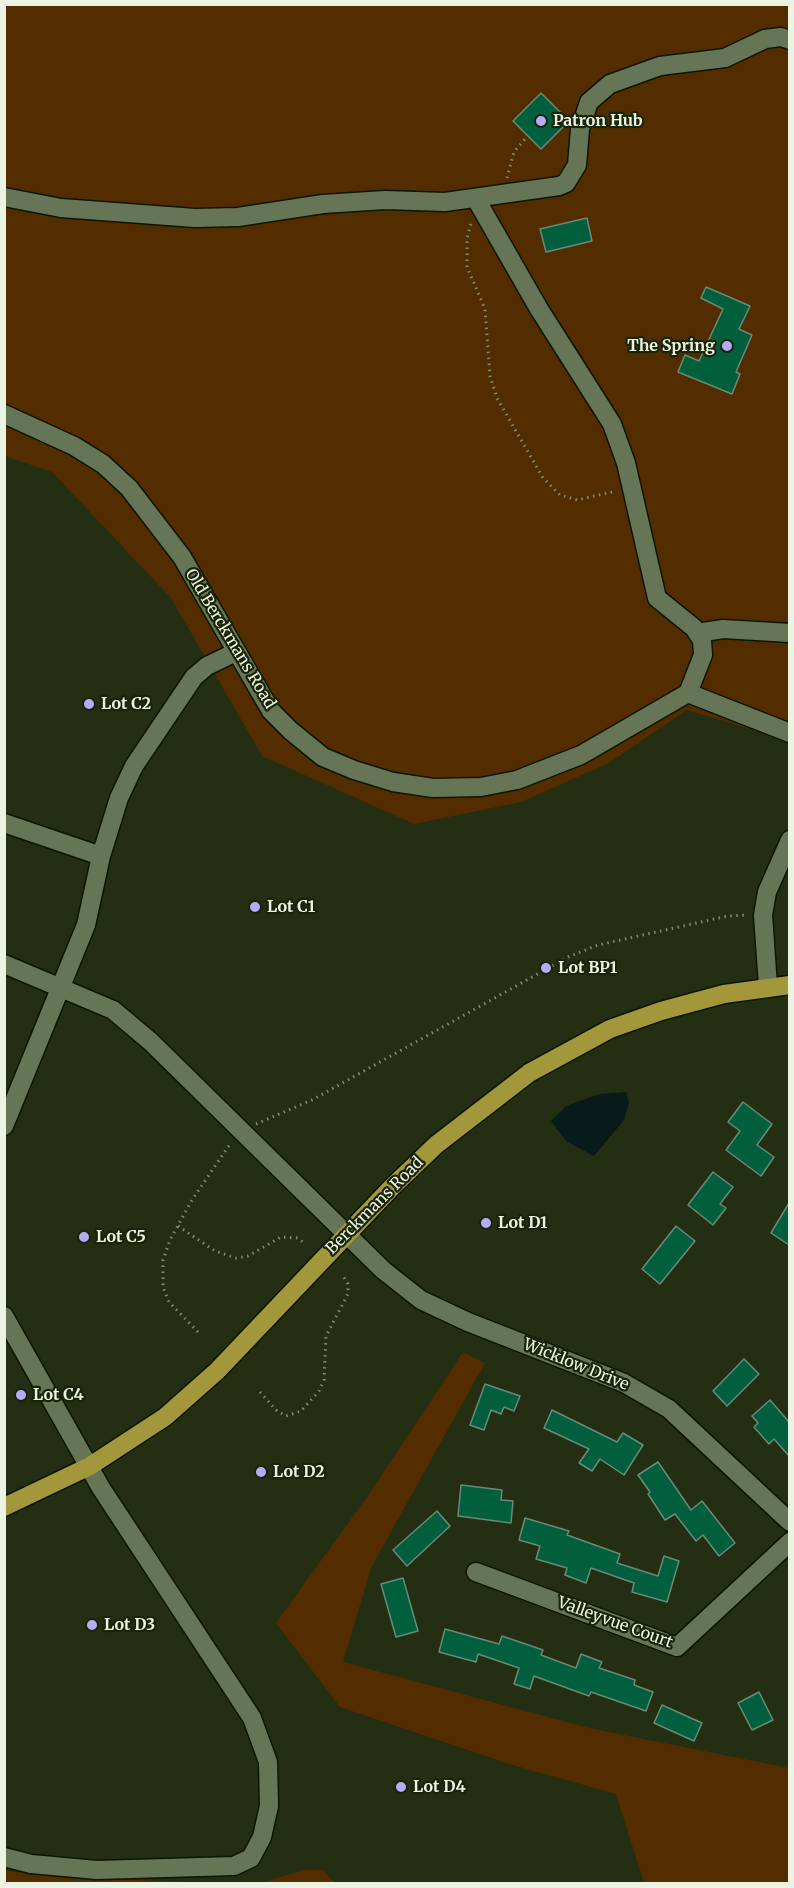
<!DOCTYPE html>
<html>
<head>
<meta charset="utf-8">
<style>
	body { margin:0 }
	#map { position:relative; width:794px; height:1888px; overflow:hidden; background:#232e13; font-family:Merriweather,serif }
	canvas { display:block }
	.frame { position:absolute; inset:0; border:6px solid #ebf3e2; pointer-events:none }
</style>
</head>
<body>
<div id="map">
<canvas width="794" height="1888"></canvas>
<div class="frame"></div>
</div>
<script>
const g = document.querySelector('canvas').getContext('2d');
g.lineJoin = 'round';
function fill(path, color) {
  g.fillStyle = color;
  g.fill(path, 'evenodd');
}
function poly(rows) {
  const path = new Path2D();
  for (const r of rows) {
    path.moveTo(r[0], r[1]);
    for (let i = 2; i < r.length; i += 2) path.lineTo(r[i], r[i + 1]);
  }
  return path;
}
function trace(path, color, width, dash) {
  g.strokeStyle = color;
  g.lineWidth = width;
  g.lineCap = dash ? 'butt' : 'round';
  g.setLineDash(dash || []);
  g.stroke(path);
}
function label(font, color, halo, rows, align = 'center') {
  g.font = font + ' Merriweather,serif';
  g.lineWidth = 4.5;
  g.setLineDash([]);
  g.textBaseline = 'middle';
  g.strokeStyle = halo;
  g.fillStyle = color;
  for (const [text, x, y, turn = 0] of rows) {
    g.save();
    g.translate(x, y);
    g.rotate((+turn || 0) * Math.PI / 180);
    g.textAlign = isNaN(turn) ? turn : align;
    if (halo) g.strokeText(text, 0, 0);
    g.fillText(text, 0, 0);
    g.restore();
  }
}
fill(poly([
	[4,5,789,5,789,741,687,710,609,763,521,802,414,824,262,756,171,598,52,472,5,456],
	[463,1352,485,1363,371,1568,343,1662,589,1728,789,1768,789,1883,644,1883,616,1794,509,1764,340,1707,276,1623,369,1494],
	[4,1870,43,1876,212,1883,5,1883],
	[303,1870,322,1870,336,1883,261,1883]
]), '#532d00');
fill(poly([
	[626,1092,629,1103,624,1120,594,1156,566,1141,551,1121,566,1106,600,1094]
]), '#081a19');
const building = poly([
	[541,93,569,121,541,149,513,121,541,93],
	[587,218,592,241,546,252,540,229,587,218],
	[706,287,750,306,739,329,752,335,736,372,740,374,732,394,678,372,685,355,699,361,723,309,701,298,706,287],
	[743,1102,772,1124,757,1145,774,1157,761,1176,726,1150,740,1131,728,1122,743,1102],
	[713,1172,733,1187,720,1204,726,1208,713,1225,688,1205,713,1172],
	[789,1203,789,1245,771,1233,789,1203],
	[676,1226,695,1241,660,1284,642,1269,676,1226],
	[744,1359,759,1374,727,1406,713,1391,744,1359],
	[485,1384,520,1396,514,1411,504,1407,501,1414,491,1410,484,1430,470,1425,485,1384],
	[770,1400,789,1422,789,1456,774,1439,769,1444,754,1427,758,1423,752,1416,770,1400],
	[552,1410,617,1442,623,1433,643,1445,624,1475,600,1459,592,1471,579,1463,589,1449,544,1428,552,1410],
	[658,1462,691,1510,702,1501,735,1543,719,1556,703,1535,696,1541,675,1514,665,1520,648,1494,650,1492,638,1475,658,1462],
	[461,1485,502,1490,501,1500,513,1501,511,1523,458,1516,461,1485],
	[437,1511,450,1526,407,1566,393,1550,437,1511],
	[525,1518,569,1531,567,1535,620,1554,617,1563,658,1576,664,1556,679,1561,667,1602,632,1592,634,1583,591,1568,586,1583,565,1575,567,1568,536,1559,540,1546,519,1540,525,1518],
	[403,1578,418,1631,396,1637,381,1584,403,1578],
	[445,1629,499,1644,502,1636,543,1650,541,1655,576,1668,581,1654,602,1662,599,1668,635,1680,634,1685,653,1692,646,1711,591,1692,589,1696,534,1676,530,1689,514,1684,519,1668,478,1654,476,1662,439,1652,445,1629],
	[759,1692,773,1720,752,1730,738,1703,759,1692],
	[662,1705,702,1723,694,1741,654,1723,662,1705]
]);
fill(building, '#025f3d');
trace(building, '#698a77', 1.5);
const minor = poly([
	[4,197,61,208,195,218,238,217,323,204,385,200,445,202,559,186,566,183,577,165,580,129,589,102,610,84,660,66,725,58,765,39,781,37,790,40],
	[476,199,539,309,612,424,626,463,657,598,694,628,702,640,703,655,688,693],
	[4,414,74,446,103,464,129,488,182,557,271,711,291,731,323,757,354,770,393,782,433,788,481,787,517,780,581,755,688,693,790,733],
	[697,633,723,629,790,633],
	[4,823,101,856],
	[4,964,113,1010,151,1042,383,1270,421,1300,468,1322,624,1383,669,1409,790,1522],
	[768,986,763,915,767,892,790,840],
	[4,1126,86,925,101,856,119,798,134,766,194,677,207,666,236,652],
	[4,1316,101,1488,252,1718,268,1762,269,1806,262,1837,251,1858,234,1866,97,1870,31,1864,4,1857],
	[476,1572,677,1647,790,1542]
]);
const major = poly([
	[4,1507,90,1466,165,1417,217,1371,392,1187,437,1144,529,1073,610,1029,661,1011,724,994,790,985]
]);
trace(minor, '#0c1600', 21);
trace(major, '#0c1600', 21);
trace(poly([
	[507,178,514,152,525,139],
	[471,224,467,238,467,267,485,309,490,376,497,398,543,478,560,495,577,500,616,491],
	[256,1124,312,1100,568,957,598,945,728,916,748,915],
	[178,1226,215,1251,236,1258,248,1256,281,1237,297,1238,306,1244],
	[198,1332,169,1302,163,1287,163,1260,170,1240,192,1200,230,1144],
	[260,1392,276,1410,286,1416,301,1411,319,1391,324,1380,326,1336,348,1294,348,1284,342,1274]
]), '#818b74', 3, [1.5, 4.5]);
trace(minor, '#677557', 18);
trace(major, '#a2973b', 18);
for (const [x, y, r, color] of [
	[541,121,6,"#b4acf9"],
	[727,346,6,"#b4acf9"],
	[89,704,6,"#b4acf9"],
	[255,907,6,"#b4acf9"],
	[546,968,6,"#b4acf9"],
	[486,1223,6,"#b4acf9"],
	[84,1237,6,"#b4acf9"],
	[21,1395,6,"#b4acf9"],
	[261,1472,6,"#b4acf9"],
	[92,1625,6,"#b4acf9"],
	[401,1787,6,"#b4acf9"]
]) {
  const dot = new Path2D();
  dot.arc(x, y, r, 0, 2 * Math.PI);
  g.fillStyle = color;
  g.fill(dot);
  trace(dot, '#192409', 2);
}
label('bold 16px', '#ebf3e2', '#192409', [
	["Patron Hub",553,121],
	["The Spring",715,346,"right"],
	["Lot C2",101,704],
	["Lot C1",267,907],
	["Lot BP1",558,968],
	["Lot D1",498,1223],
	["Lot C5",96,1237],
	["Lot C4",33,1395],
	["Lot D2",273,1472],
	["Lot D3",104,1625],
	["Lot D4",413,1787]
], 'left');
label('16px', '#ebf3e2', '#192409', [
	["Old Berckmans Road",230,639,59],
	["Berckmans Road",375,1206,-45],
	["Wicklow Drive",576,1365,22],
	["Valleyvue Court",615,1623,20]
]);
</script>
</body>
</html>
